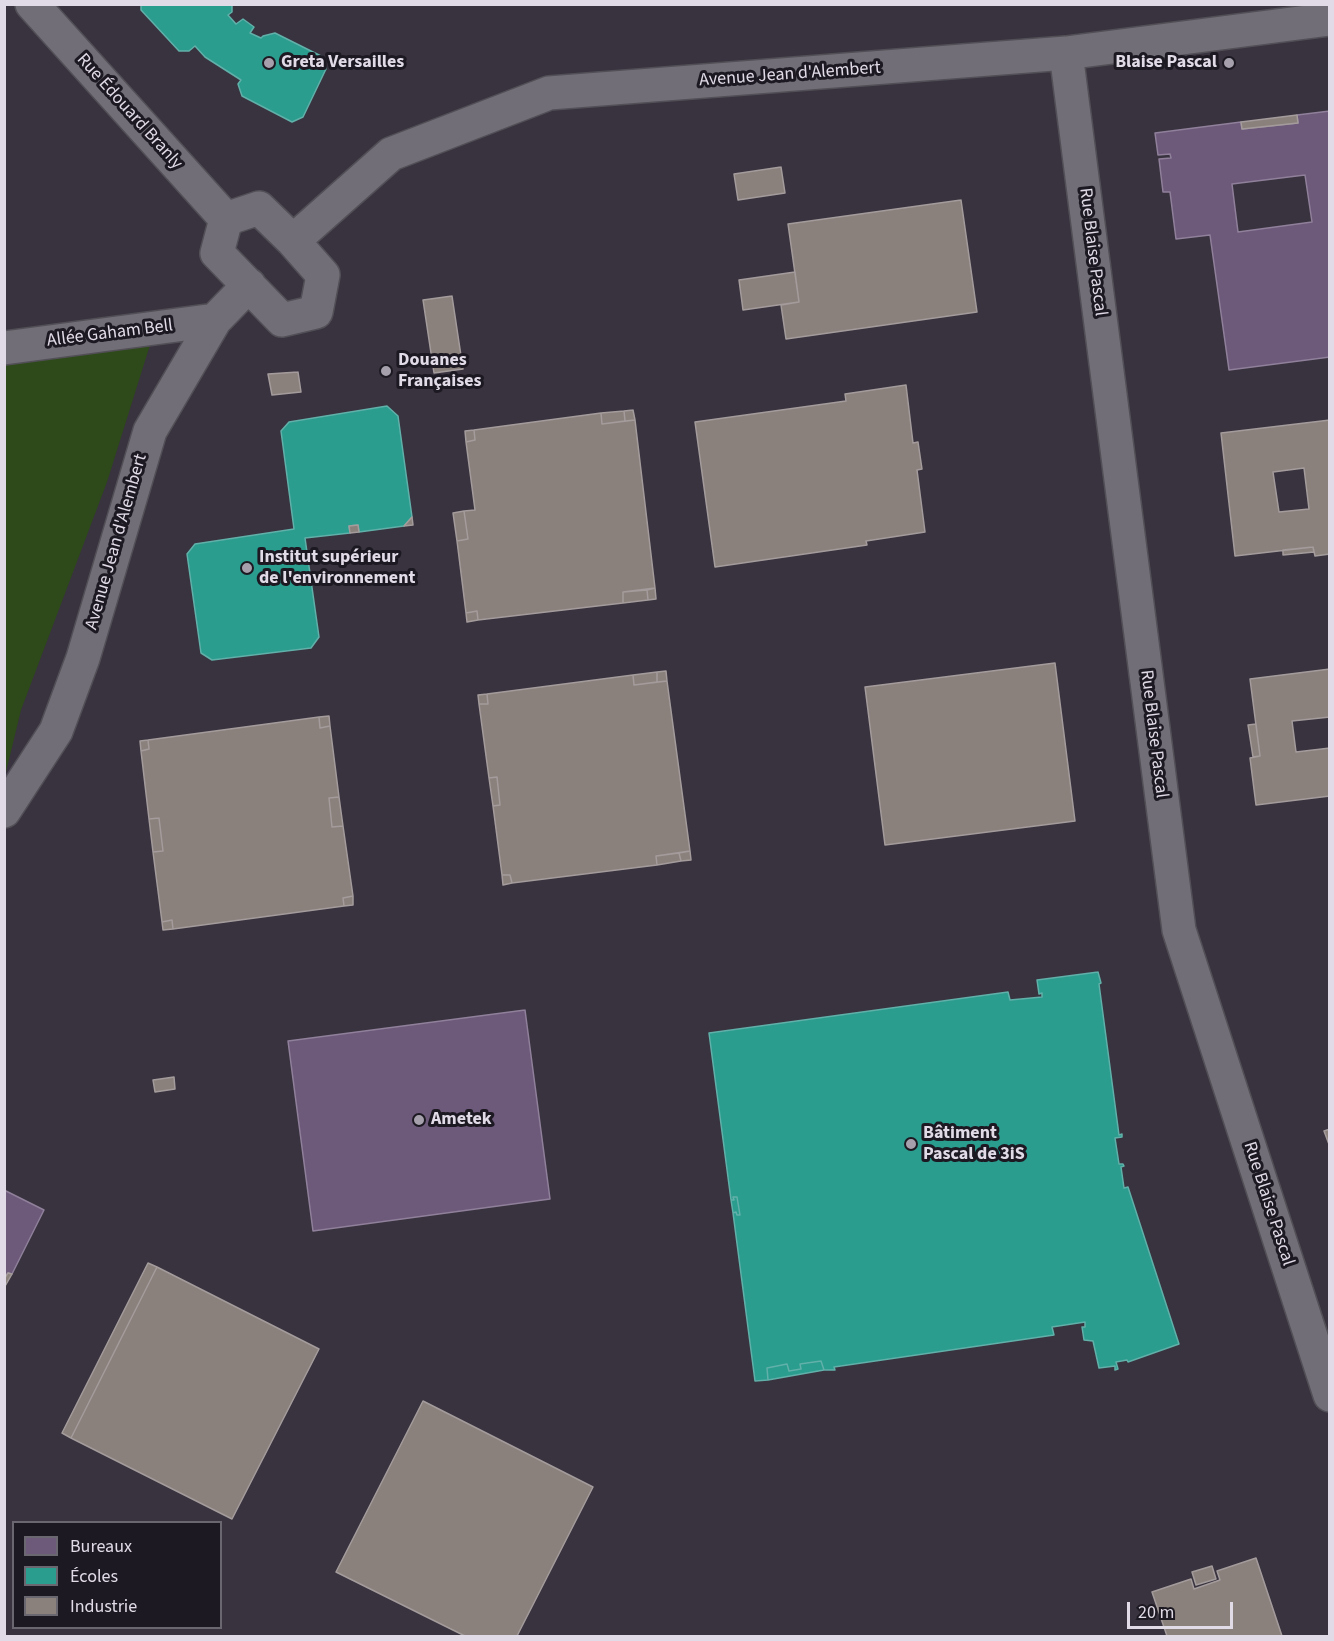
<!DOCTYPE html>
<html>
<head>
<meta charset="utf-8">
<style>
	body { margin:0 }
	#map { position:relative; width:1334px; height:1641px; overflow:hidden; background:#38333e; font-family:"Source Sans 3",sans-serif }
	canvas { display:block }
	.frame { position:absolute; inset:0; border:6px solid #e0dbe7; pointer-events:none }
	.legend { position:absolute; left:12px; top:1521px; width:210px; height:108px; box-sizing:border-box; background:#1d1922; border:2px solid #6b6771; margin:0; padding:8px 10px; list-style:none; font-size:18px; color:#e0dbe7 }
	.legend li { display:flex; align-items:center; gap:12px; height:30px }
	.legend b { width:30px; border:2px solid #6b6771 }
	.scale { position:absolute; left:1127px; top:1602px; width:106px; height:27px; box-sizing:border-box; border:3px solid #e0dbe7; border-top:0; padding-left:8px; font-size:18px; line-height:21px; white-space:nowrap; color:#e0dbe7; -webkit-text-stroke:4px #1d1922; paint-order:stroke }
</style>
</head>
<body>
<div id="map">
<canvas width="1334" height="1641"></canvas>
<div class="frame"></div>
<ul class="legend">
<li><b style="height:16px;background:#6d597a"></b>Bureaux</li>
<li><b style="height:16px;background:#2a9d8f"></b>Écoles</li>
<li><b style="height:16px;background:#8a817c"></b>Industrie</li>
</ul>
<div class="scale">20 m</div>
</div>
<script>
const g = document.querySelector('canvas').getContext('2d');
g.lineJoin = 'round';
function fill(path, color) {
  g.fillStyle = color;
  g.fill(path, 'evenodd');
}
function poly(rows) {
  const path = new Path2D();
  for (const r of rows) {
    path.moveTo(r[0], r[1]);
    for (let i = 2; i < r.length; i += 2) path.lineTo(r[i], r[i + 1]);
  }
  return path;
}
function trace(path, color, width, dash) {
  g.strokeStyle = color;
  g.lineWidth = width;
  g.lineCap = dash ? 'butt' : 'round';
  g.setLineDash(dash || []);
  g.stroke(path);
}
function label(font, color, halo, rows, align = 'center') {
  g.font = font + ' "Source Sans 3",sans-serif';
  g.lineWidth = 6;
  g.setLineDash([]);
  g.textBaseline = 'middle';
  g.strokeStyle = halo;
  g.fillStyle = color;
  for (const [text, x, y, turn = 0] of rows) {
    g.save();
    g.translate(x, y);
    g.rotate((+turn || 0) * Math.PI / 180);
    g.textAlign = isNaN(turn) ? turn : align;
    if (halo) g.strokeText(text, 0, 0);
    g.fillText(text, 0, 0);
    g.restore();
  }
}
fill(poly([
	[150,345,107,482,21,710,5,776,5,363]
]), '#2e4a1a');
const offices = poly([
	[1330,111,1330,357,1229,370,1210,235,1176,239,1170,192,1163,192,1159,159,1171,158,1170,154,1158,155,1155,133,1241,122,1242,129,1298,123,1297,115,1330,111],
	[1305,175,1312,222,1238,232,1232,184,1305,175],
	[525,1010,550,1199,313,1231,288,1041,525,1010],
	[4,1190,44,1210,12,1274,8,1273,4,1279,4,1190]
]);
fill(offices, '#6d597a');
trace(offices, '#90809b', 1.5);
const schools = poly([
	[141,4,232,4,232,12,228,15,236,24,243,19,254,27,250,33,261,38,263,36,275,33,323,57,326,69,303,117,292,122,242,96,238,84,241,80,205,57,195,46,189,51,179,51,141,10,141,4],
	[387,406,398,416,412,517,404,526,359,532,358,525,349,526,350,533,305,538,319,637,311,648,212,660,201,653,187,554,195,544,294,529,281,431,289,422,387,406],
	[1098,972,1101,983,1099,984,1119,1135,1122,1134,1122,1137,1115,1138,1119,1164,1123,1164,1124,1166,1121,1167,1124,1188,1128,1187,1179,1344,1128,1362,1127,1360,1116,1362,1118,1369,1115,1370,1115,1366,1099,1368,1093,1341,1084,1340,1082,1327,1085,1327,1085,1322,1052,1327,1054,1335,834,1367,835,1370,824,1370,821,1361,800,1364,801,1369,789,1371,787,1364,767,1368,768,1380,755,1381,733,1213,736,1212,737,1215,740,1215,737,1197,733,1197,734,1200,731,1200,709,1033,1008,992,1010,1000,1042,997,1042,993,1039,994,1037,980,1098,972],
	[733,1197,737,1197,740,1215,737,1215,736,1212,733,1213,731,1200,734,1200,733,1197],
	[821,1361,824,1370,768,1380,767,1368,787,1364,789,1371,801,1369,800,1364,821,1361]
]);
fill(schools, '#2a9d8f');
trace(schools, '#61b0a9', 1.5);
const industry = poly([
	[1297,115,1298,123,1242,129,1241,122,1297,115],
	[781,167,785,193,738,200,734,174,781,167],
	[961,200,977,312,786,339,781,305,799,302,788,224,961,200],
	[795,272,799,302,743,310,739,280,795,272],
	[452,296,463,369,434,373,423,300,452,296],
	[298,372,301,392,272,395,268,374,298,372],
	[906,385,913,443,918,442,922,469,917,470,925,532,866,541,867,545,715,567,695,422,846,401,845,394,906,385],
	[633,410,635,420,625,421,624,411,633,410],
	[624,411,625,421,602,424,601,413,624,411],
	[601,413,602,424,635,420,655,588,623,592,623,603,478,620,477,611,466,613,457,541,468,539,464,511,475,510,466,442,475,440,474,430,601,413],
	[1330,420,1330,554,1315,556,1313,547,1235,556,1221,433,1330,420],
	[1304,468,1309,509,1279,512,1273,472,1304,468],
	[474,430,475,440,466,442,465,431,474,430],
	[464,511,468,539,457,541,453,513,464,511],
	[412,517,413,525,404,526,412,517],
	[358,525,359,532,350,533,349,526,358,525],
	[1313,547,1314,552,1283,555,1283,550,1313,547],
	[655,588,656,599,648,600,647,590,655,588],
	[647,590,648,600,623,603,623,592,647,590],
	[477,611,478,620,467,622,466,613,477,611],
	[1055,663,1075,821,885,845,865,687,1055,663],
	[1330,669,1330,717,1292,721,1296,752,1330,748,1330,796,1256,805,1250,758,1260,756,1250,679,1330,669],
	[666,671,667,681,657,682,657,672,666,671],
	[657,672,657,682,634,685,633,675,657,672],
	[633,675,634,685,667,681,690,851,656,856,657,865,512,883,510,875,502,875,493,806,500,805,497,777,489,778,479,704,488,704,487,694,633,675],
	[487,694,488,704,479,704,478,695,487,694],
	[329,716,330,726,320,728,319,717,329,716],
	[319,717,320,728,330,726,339,797,329,798,332,827,343,826,353,896,343,898,344,906,173,929,172,920,162,922,153,852,163,851,159,818,149,819,141,751,149,749,148,740,319,717],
	[1256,724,1260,756,1253,757,1248,725,1256,724],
	[148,740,149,749,141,751,140,741,148,740],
	[497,777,500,805,493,806,489,778,497,777],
	[339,797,343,826,332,827,329,798,339,797],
	[159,818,163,851,153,852,149,819,159,818],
	[690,851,691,860,681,861,679,853,690,851],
	[679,853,681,861,657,865,656,856,679,853],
	[502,875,510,875,512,883,503,885,502,875],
	[353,896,353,905,344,906,343,898,353,896],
	[172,920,173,929,163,930,162,922,172,920],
	[174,1077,175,1089,155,1092,153,1080,174,1077],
	[1330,1129,1330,1147,1324,1131,1330,1129],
	[148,1263,157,1267,71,1438,62,1433,148,1263],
	[157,1267,319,1349,232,1519,71,1438,157,1267],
	[8,1273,12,1274,4,1288,4,1279,8,1273],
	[423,1401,593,1487,517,1636,465,1636,336,1572,423,1401],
	[1256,1558,1282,1636,1167,1636,1152,1592,1191,1579,1194,1589,1220,1580,1217,1571,1256,1558],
	[1212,1566,1216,1579,1196,1585,1192,1572,1212,1566]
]);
fill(industry, '#8a817c');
trace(industry, '#a49c9c', 1.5);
const minor = poly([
	[32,4,226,219],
	[1066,53,1179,930,1330,1395],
	[259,208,293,241,323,275,316,312,282,320,217,253,226,219,259,208],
	[293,241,391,154,549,93,1066,53,1330,19],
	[4,348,215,320],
	[4,811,56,731,83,658,150,431,215,320,249,285]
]);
trace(minor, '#524f57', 36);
trace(minor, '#726e77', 33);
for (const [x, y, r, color] of [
	[269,63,6,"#a5a0ac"],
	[1229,63,6,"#a5a0ac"],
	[386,371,6,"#a5a0ac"],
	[247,568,6,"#a5a0ac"],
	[419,1120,6,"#a5a0ac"],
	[911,1144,6,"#a5a0ac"]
]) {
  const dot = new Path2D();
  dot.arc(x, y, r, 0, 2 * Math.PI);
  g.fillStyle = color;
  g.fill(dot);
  trace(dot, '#1d1922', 2);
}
label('bold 18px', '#e0dbe7', '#1d1922', [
	["Greta Versailles",281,63],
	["Blaise Pascal",1217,63,"right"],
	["Douanes",398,361],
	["Françaises",398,382],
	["Institut supérieur",259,558],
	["de l'environnement",259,579],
	["Ametek",431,1120],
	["Bâtiment",923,1134],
	["Pascal de 3iS",923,1155]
], 'left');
label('18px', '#e0dbe7', '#1d1922', [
	["Avenue Jean d'Alembert",790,75,-4],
	["Rue Édouard Branly",129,112,48],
	["Rue Blaise Pascal",1092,252,83],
	["Allée Gaham Bell",110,334,-7],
	["Avenue Jean d'Alembert",117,542,-74],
	["Rue Blaise Pascal",1153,734,83],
	["Rue Blaise Pascal",1268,1204,72]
]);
</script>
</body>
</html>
